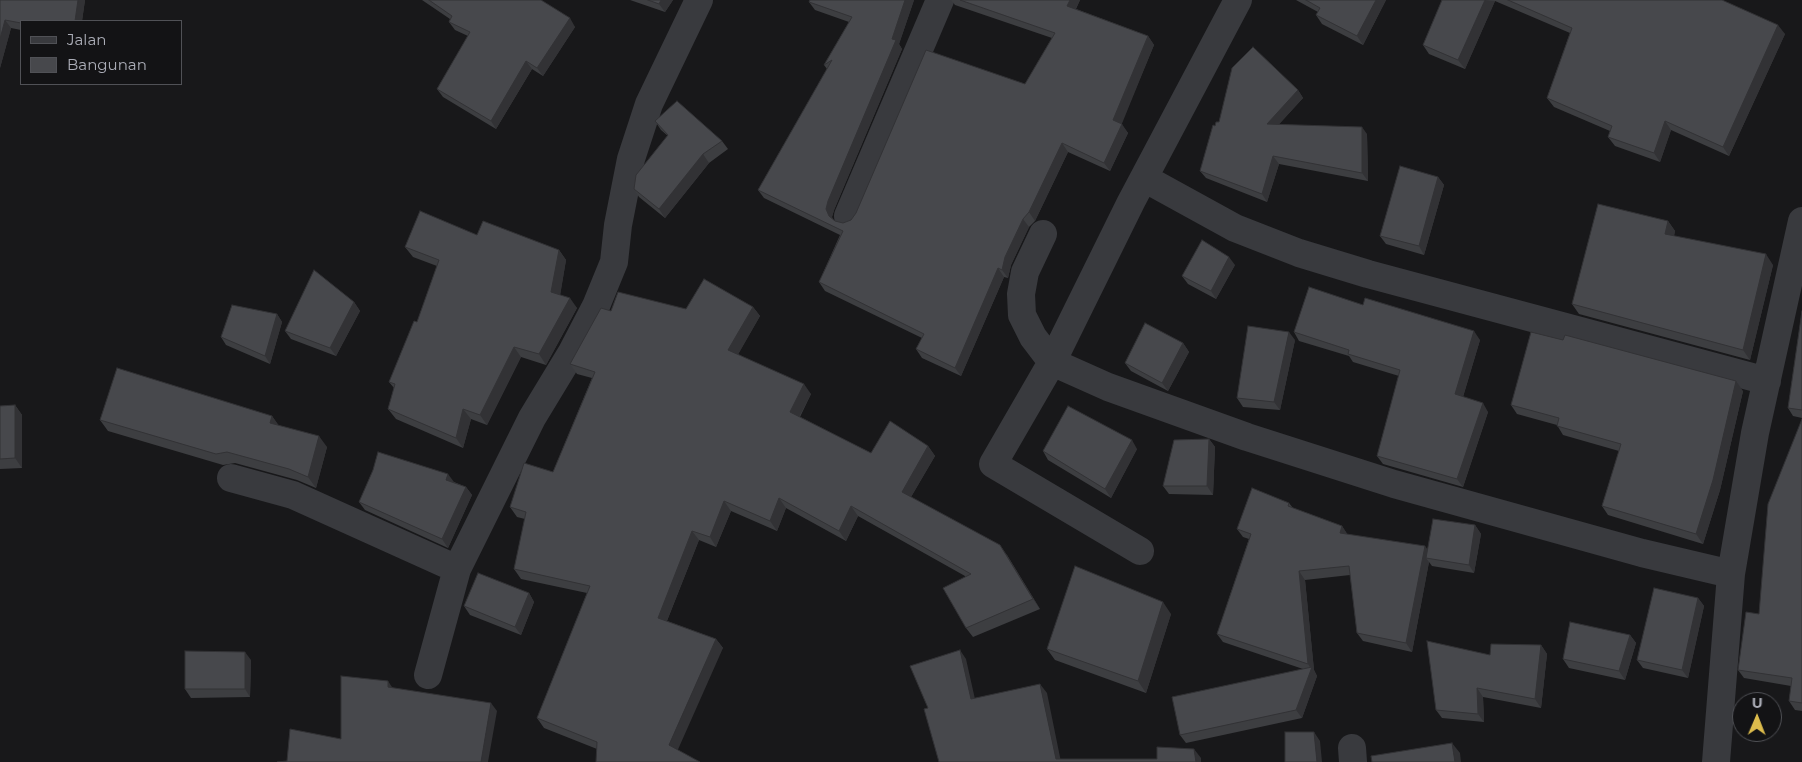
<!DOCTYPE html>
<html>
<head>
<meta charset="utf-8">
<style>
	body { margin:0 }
	#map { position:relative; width:1802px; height:762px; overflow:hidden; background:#18181a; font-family:Montserrat,sans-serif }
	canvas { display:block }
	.legend { position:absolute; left:20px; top:20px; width:162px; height:65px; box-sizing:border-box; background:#131315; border:1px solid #505156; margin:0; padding:6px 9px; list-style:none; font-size:15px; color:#acaeb8 }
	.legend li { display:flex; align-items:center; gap:10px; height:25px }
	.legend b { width:25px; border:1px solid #505156 }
	.north { position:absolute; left:1732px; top:692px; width:50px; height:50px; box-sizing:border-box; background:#131315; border:1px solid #505156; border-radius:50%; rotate:1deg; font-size:14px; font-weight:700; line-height:20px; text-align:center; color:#acaeb8 }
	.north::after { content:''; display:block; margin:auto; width:18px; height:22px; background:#ddbc4c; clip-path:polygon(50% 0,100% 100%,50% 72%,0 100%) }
</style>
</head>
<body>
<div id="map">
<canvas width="1802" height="762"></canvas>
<ul class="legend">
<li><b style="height:6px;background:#393a3e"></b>Jalan</li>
<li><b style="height:14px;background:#47484c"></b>Bangunan</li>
</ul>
<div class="north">U</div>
</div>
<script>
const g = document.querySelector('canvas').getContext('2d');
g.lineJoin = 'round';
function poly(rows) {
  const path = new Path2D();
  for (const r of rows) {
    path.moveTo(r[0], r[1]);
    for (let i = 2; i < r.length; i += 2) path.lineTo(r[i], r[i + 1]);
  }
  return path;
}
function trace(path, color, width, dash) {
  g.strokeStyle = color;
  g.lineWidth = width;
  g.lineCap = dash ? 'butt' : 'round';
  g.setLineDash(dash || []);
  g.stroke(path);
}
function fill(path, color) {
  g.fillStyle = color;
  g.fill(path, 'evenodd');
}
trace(poly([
	[1144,178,1235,228,1299,253,1368,274,1767,381],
	[848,216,940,0],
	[1043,234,1025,272,1021,294,1022,315,1033,337,1052,362,1108,387,1247,437,1394,484,1642,553,1731,574],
	[231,478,293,495,457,569],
	[1140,551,993,464,1052,362,1131,202,1238,0],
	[428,675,457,569,532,418,572,352,596,306,614,262,618,225,631,159,649,104,699,0],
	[1352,748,1353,762],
	[1716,762,1731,574,1755,433,1802,221]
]), '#393a3e', 28);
fill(poly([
	[0,0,85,0,82,21,21,21,21,30,11,28,0,68],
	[422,0,541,0,575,27,543,76,532,69,496,129,443,97,437,89,468,36,455,30,449,22,450,19],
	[630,0,673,0,665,12],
	[810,0,914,0,899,44,902,49,834,210,832,217,833,220,835,221,843,223,851,220,1025,84,1052,38,955,5,951,0,1080,0,1076,9,1148,36,1154,45,1121,124,1128,133,1110,171,1068,152,1035,221,1029,227,1011,265,1008,278,1004,277,961,376,922,358,916,349,922,338,825,291,819,282,840,235,764,198,758,190,827,69,824,65,849,22,815,10,809,2],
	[1296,0,1386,0,1363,45,1322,24,1316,15,1318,12],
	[1442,0,1722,0,1785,34,1729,156,1671,130,1660,162,1615,146,1608,137,1610,131,1554,107,1547,98,1570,33,1495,1,1465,69,1429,54,1423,45],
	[1298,90,1303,98,1279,124,1367,134,1368,181,1279,164,1267,202,1206,178,1200,171,1219,122],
	[655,121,722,141,728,149,709,163,665,218,639,197,634,189,668,136,661,130],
	[1438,177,1444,185,1424,255,1386,244,1380,236],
	[1668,221,1675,231,1674,236,1773,265,1750,360,1579,314,1572,304],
	[477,235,559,250,566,260,560,295,577,308,546,365,521,357,487,425,471,419,463,448,396,419,388,409,394,388,389,382,417,322,437,266,413,257,405,247],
	[1235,265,1216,299,1188,284,1182,276],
	[354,302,360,311,336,356,291,339,285,331],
	[1363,305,1480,340,1463,397,1488,412,1463,487,1383,464,1377,456,1399,376,1353,362,1349,356,1299,341,1294,332],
	[753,307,760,316,738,354,811,394,800,417,871,453,928,446,935,456,911,497,1007,555,1040,609,973,637,966,628,965,576,858,516,846,541,786,508,777,531,731,511,716,547,699,540,667,621,716,639,723,648,597,749,544,728,537,718,587,593,521,579,514,569,525,519,517,517,510,507,553,472,592,378,577,374,570,364,611,311],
	[1802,311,1802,418,1793,416,1788,408],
	[277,314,282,322,270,364,226,345,221,337],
	[1295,340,1280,410,1243,407,1237,398],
	[1183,343,1189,352,1168,391,1131,371,1125,363],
	[1743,391,1720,490,1703,544,1608,515,1602,506,1619,451,1563,435,1557,425,1517,414,1511,405],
	[15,405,22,415,22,468,0,469,0,406],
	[272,416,278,425,327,447,316,488,297,480,235,463,223,465,108,431,100,420],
	[1802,419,1802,711,1795,710,1789,701,1791,686,1744,678,1738,670,1759,614],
	[1209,439,1215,447,1213,495,1169,494,1163,486],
	[1137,449,1111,498,1048,460,1043,451],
	[454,482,466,487,472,495,448,548,365,510,359,502],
	[1289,503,1293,508,1342,526,1347,534,1428,550,1475,525,1481,534,1474,573,1432,566,1429,562,1412,652,1363,641,1357,633,1350,575,1305,580,1314,670,1317,676,1302,718,1186,743,1180,735,1303,669,1223,642,1217,634,1249,539,1243,537,1237,529],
	[529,593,534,602,521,635,470,615,464,606],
	[1698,598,1704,606,1688,678,1643,668,1637,660],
	[1171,614,1146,693,1055,660,1047,649],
	[1630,635,1636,643,1625,680,1569,668,1563,659],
	[1541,645,1547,654,1541,708,1483,697,1484,722,1442,718,1436,710,1490,655],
	[251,660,250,697,191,698,185,689]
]), '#3d3e41');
fill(poly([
	[78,0,85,0,82,21,75,21],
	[661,0,673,0,665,12,659,4],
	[905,0,914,0,899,44,902,49,834,210,832,217,835,225,829,216,826,209,828,201,892,39],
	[1070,0,1080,0,1073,14,1067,6],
	[1376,0,1386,0,1363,45,1357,36],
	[1485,0,1495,1,1465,69,1458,60],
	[570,18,575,27,543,76,537,68],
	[5,20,11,28,0,68,0,39],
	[1778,25,1785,34,1729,156,1723,147],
	[1148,36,1154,45,1121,126,1122,124,1128,133,1110,171,1104,163,1113,120],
	[526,61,532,69,496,129,491,121],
	[1298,90,1303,98,1273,131,1267,124],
	[1665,121,1671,130,1660,162,1654,153],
	[1362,127,1367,134,1368,181,1362,173],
	[1062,143,1068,152,1035,221,1029,212],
	[703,154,709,163,665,218,659,209],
	[1273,156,1279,164,1267,202,1262,194],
	[1438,177,1444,185,1424,255,1419,246],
	[1023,219,1029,227,1011,265,1008,278,1002,270,1005,257],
	[1668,221,1675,231,1672,244,1665,234],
	[559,250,566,260,559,302,551,292],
	[1766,254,1773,265,1750,360,1743,350],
	[1229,257,1235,265,1216,299,1211,291],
	[998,268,1004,277,961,376,955,368],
	[570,298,577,308,546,365,539,354],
	[354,302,360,311,336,356,330,348],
	[753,307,760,316,735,360,728,350],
	[277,314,282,322,270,364,265,356],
	[1474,331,1480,340,1461,403,1455,394],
	[1289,332,1295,340,1280,410,1274,402],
	[1183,343,1189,352,1168,391,1162,383],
	[514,347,521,357,487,425,480,415],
	[1736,381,1743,391,1720,490,1703,544,1696,534],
	[804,384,811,394,797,421,790,412],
	[1483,403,1488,412,1463,487,1457,479],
	[15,405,22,415,22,468,15,458],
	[463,409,471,419,463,448,456,438],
	[272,416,280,427,270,423],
	[319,436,327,447,316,488,308,477],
	[1209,439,1215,447,1213,495,1207,486],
	[1132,440,1137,449,1111,498,1105,489],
	[928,446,935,456,908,502,902,492],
	[448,474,454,482,452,488,446,480],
	[466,487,472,495,448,548,442,539],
	[779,498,786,508,777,531,770,521],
	[724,501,731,511,716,547,710,537],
	[851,506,858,516,846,541,839,531],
	[1475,525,1481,534,1474,573,1469,565],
	[1342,526,1348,535,1340,533],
	[692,531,699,540,664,628,658,618],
	[1000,545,1007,555,1040,609,1033,599],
	[1425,546,1431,554,1426,558,1429,562,1412,652,1406,643],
	[1299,571,1305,580,1314,670,1317,676,1302,718,1296,710,1311,669,1308,664],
	[529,593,534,602,521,635,515,627],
	[1698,598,1704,606,1688,678,1682,670],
	[1163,602,1171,614,1146,693,1138,681],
	[1630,635,1636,643,1625,680,1619,671],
	[716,639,723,648,676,754,669,745],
	[1541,645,1547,654,1541,708,1535,699],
	[960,650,966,659,977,708,971,699],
	[245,652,251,660,250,697,245,689],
	[388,681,394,690,388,687],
	[1040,684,1047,693,1061,762,1056,759],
	[1477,688,1483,697,1484,722,1478,714],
	[491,703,497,711,488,762,481,762],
	[1314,732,1320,741,1322,762,1317,762],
	[1452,743,1460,753,1461,762,1455,762],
	[1194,749,1201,758,1201,762,1196,762]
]), '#323235');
const building = poly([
	[0,0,78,0,75,21,21,21,21,23,5,20,0,39,0,0],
	[429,0,541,0,570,18,537,68,526,61,491,121,437,89,470,32,449,22,452,16,429,0],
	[648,0,661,0,659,4,648,0],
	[810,0,905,0,892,39,896,40,828,201,826,209,829,216,835,221,843,223,851,220,856,213,926,50,1025,84,1055,33,960,0,1070,0,1067,6,1148,36,1113,120,1122,124,1104,163,1062,143,1029,212,1023,219,1005,257,1002,270,998,268,955,368,916,349,924,334,819,282,843,231,758,190,832,60,824,65,852,17,809,2,810,0],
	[1306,0,1376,0,1357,36,1316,15,1320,8,1306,0],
	[1442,0,1485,0,1458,60,1423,45,1442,0],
	[1508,0,1722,0,1778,25,1723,147,1665,121,1654,153,1608,137,1612,126,1547,98,1572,28,1508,0],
	[1253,47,1298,90,1267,124,1362,127,1362,173,1273,156,1262,194,1200,171,1213,125,1215,126,1216,122,1219,122,1232,68,1253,47],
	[677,101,722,141,703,154,659,209,634,189,636,175,668,135,655,121,677,101],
	[1400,166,1438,177,1419,246,1380,236,1400,166],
	[1598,204,1668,221,1665,234,1766,254,1743,350,1572,304,1598,204],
	[420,211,477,235,483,221,559,250,551,292,570,298,539,354,514,347,480,415,463,409,456,438,388,409,395,384,389,382,414,321,417,322,439,260,405,247,420,211],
	[1202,240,1229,257,1211,291,1182,276,1202,240],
	[314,270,354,302,330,348,285,331,314,270],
	[704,279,753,307,728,350,804,384,790,412,871,453,890,421,928,446,902,492,1000,545,1033,599,966,628,943,588,971,574,851,506,839,531,779,498,770,521,724,501,710,537,692,531,658,618,716,639,669,745,700,762,596,762,597,742,537,718,590,586,514,569,526,512,510,507,524,463,553,472,595,372,570,364,601,308,611,311,618,292,686,309,704,279],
	[1309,287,1363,305,1365,298,1474,331,1455,394,1483,403,1457,479,1377,456,1400,370,1348,354,1349,350,1294,332,1309,287],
	[232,305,277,314,265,356,221,337,232,305],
	[1802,311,1802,410,1788,408,1802,311],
	[1145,323,1183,343,1162,383,1125,363,1145,323],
	[1248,326,1289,332,1274,402,1237,398,1248,326],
	[1531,332,1563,340,1565,335,1736,381,1713,480,1696,534,1602,506,1621,444,1557,426,1559,418,1511,405,1531,332],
	[117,368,272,416,270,423,319,436,308,477,289,469,227,452,216,454,100,420,117,368],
	[15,405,15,458,0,459,0,406,15,405],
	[1068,406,1132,440,1105,489,1043,451,1068,406],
	[1802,419,1802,703,1789,701,1792,678,1738,670,1746,612,1759,614,1768,504,1802,419],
	[1209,439,1207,486,1163,486,1174,440,1209,439],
	[378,452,448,474,446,480,466,487,442,539,359,502,373,470,378,452],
	[1252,488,1289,503,1288,506,1342,526,1340,533,1425,546,1406,643,1357,633,1349,566,1299,571,1308,664,1217,634,1251,534,1237,529,1252,488],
	[1433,519,1475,525,1469,565,1426,558,1433,519],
	[1075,566,1163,602,1138,681,1047,649,1075,566],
	[478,573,529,593,515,627,464,606,478,573],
	[1654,588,1698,598,1682,670,1637,660,1654,588],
	[1570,622,1630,635,1619,671,1563,659,1570,622],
	[1427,641,1490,655,1491,644,1541,645,1535,699,1477,688,1478,714,1436,710,1427,641],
	[960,650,971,699,1040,684,1056,759,1157,759,1157,747,1194,749,1196,762,939,762,924,709,928,708,910,666,960,650],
	[185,651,245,652,245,689,185,689,185,651],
	[1312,667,1296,710,1180,735,1172,697,1312,667],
	[341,676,388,681,388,687,491,703,481,762,277,762,287,761,290,729,341,739,341,676],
	[1285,732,1314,732,1317,762,1285,762,1285,732],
	[1452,743,1455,762,1372,762,1371,756,1452,743]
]);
fill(building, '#47484c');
trace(building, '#323235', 1);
</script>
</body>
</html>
